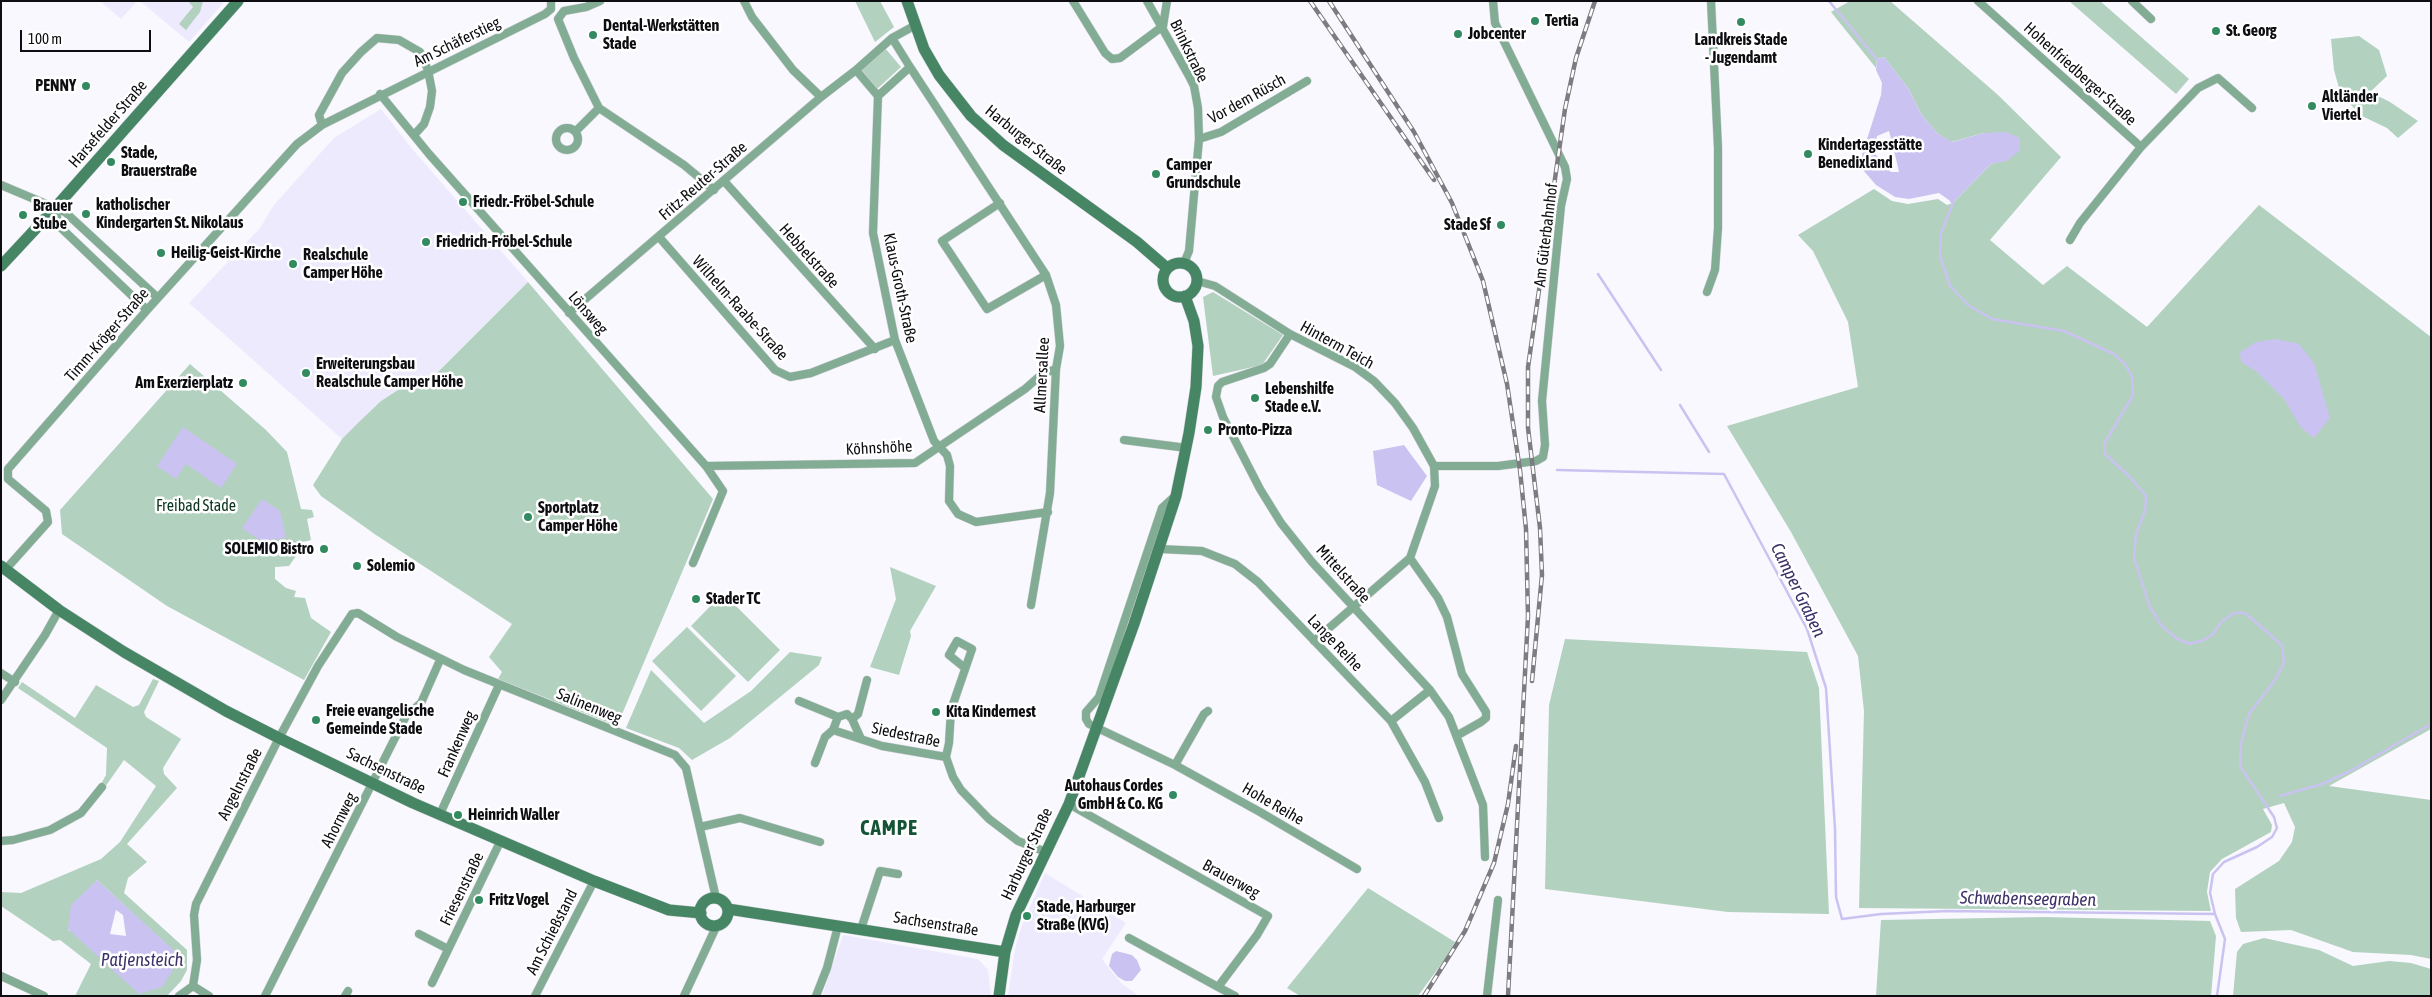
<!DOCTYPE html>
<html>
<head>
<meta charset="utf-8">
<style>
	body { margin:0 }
	#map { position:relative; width:2432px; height:997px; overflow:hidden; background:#f8f8fe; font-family:"Asap Condensed",sans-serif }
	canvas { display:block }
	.frame { position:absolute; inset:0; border:2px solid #0e0e12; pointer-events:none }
	.scale { position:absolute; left:20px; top:30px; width:131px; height:22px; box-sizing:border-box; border:2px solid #0e0e12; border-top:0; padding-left:6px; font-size:15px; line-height:18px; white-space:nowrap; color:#0e0e12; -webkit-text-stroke:4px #fff; paint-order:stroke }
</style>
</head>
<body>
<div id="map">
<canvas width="2432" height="997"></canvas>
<div class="frame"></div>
<div class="scale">100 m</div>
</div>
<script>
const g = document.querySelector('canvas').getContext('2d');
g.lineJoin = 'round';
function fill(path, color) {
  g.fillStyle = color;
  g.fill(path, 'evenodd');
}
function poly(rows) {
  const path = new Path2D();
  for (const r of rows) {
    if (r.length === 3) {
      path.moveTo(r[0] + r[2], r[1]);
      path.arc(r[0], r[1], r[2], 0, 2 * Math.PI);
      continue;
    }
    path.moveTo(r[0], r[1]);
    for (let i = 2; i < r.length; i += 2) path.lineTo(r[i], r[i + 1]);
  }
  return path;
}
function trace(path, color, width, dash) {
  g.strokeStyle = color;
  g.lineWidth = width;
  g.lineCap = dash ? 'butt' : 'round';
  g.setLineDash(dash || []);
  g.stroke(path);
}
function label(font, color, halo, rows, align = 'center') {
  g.font = font + ' "Asap Condensed",sans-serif';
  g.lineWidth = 5;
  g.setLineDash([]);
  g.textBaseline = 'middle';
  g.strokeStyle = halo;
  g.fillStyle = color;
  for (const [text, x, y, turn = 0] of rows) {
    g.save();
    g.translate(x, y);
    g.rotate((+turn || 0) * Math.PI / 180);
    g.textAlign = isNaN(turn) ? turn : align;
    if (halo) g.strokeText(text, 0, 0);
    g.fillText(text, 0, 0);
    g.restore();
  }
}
fill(poly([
	[100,1,137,1,121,19],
	[140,1,225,1,189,42],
	[381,109,413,150,528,282,426,384,401,388,381,401,342,439,189,303,260,228,274,205,334,138],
	[1045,873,1126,923,1102,959,1121,983,1139,996,1008,996,1015,949,1022,925],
	[843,935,978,959,988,970,991,996,822,996]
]), '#eceafc');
fill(poly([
	[188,1,203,1,200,12,186,30,179,24,193,7],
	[855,1,880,1,894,27,875,42],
	[1850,1,1890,1,1998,95,2061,157,1990,240,2043,285,2067,266,2147,327,2259,205,2431,337,2431,729,2329,786,2431,800,2431,959,2411,955,2353,952,2291,930,2241,932,2236,918,2235,889,2279,861,2292,842,2295,827,2284,803,2263,809,2272,825,2271,832,2222,859,2210,872,2207,892,2211,911,1859,908,1864,711,1858,656,1791,532,1727,426,1858,387,1848,322,1813,251,1798,235,1874,189,1892,201,1908,204,1938,199,1947,205,1953,203,1991,164,2007,160,1984,133,1951,142,1937,133,1921,114,1908,88,1884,57,1877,59,1876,68,1831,12],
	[2069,1,2100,1,2189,79,2176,94],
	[2359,36,2379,50,2387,76,2370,92,2390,102,2418,121,2398,138,2387,128,2362,116,2341,95,2334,70,2331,39],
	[885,48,901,67,877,89,862,70],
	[528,282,713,499,617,726,498,679,502,672,489,657,512,624,376,535,321,496,313,485,342,439,360,421,381,401,401,388,426,384],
	[1213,292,1283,335,1262,365,1213,376,1203,297],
	[190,364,266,430,287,452,301,509,312,510,314,517,307,519,311,540,298,543,303,546,289,566,275,567,275,579,286,588,296,591,294,597,305,598,311,618,331,632,304,680,167,606,62,534,60,510],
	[890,567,936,586,910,631,911,636,899,675,870,667,896,599],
	[723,593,780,650,748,682,691,626],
	[687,627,736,676,701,711,652,661],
	[1565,639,1807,652,1819,688,1829,914,1728,912,1545,889,1549,705],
	[790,652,822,657,819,665,730,738,692,760,679,748,626,728,651,670,704,723,751,691],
	[153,679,159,681,144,712,146,717,181,739,163,768,164,774,177,788,127,844,147,862,128,878,124,893,187,950,187,970,181,981,167,996,75,996,91,964,60,940,53,941,1,906,1,892,21,893,101,859,120,842,156,786,124,760,105,787,101,784,106,775,107,748,18,688,22,682,75,718,96,685,133,707,139,705],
	[97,880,180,957,68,930],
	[1368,888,1455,942,1445,959,1418,996,1300,996,1287,988],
	[2044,917,2210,921,2216,936,2211,996,1876,996,1881,920],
	[2264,938,2319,950,2353,966,2389,961,2411,963,2431,969,2431,996,2233,996,2237,952,2243,944]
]), '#b2d1be');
fill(poly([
	[1884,57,1908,88,1921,114,1937,133,1952,142,1984,133,2006,132,2020,138,2020,150,2007,161,1991,164,1953,203,1939,193,1909,199,1895,197,1876,185,1863,170,1862,155,1881,95,1882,83,1876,70,1877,59],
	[1889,131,1897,163,1899,172,1891,172,1880,161,1875,153,1877,136],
	[2276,339,2299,344,2314,363,2330,418,2314,438,2301,428,2284,399,2256,371,2241,362,2240,352,2256,342],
	[183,427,237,464,221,488,186,464,176,479,157,466],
	[1404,445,1427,476,1411,501,1377,485,1373,451],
	[262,499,280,511,286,538,261,541,242,528],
	[97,880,181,957,162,987,139,994,68,929,71,905],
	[116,910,123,915,126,936,110,934],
	[1116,951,1132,955,1137,960,1141,970,1132,981,1125,981,1118,977,1109,966,1112,954]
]), '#cac3f1');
trace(poly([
	[1829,1,1879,62],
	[1951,201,1953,203,1941,233,1940,256,1950,286,1968,305,1992,319,2064,331,2114,354,2125,364,2132,377,2133,395,2104,444,2105,454,2130,477,2146,496,2145,511,2136,534,2134,557,2149,605,2161,625,2176,638,2189,644,2204,640,2213,634,2221,622,2234,613,2245,613,2282,645,2284,663,2275,680,2249,714,2241,743,2240,766,2274,817,2277,828,2272,837,2257,847,2224,862,2213,874,2210,893,2215,914,2225,939,2217,996],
	[1598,274,1661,370],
	[1680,405,1709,452],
	[1557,470,1724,474,1807,629,1826,688,1835,829,1836,897,1842,919,1881,914,1947,911,2215,914],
	[2280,796,2322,784,2352,770,2431,724]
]), '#cac3f1', 2.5);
const street = poly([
	[600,1,586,7,564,11,558,19,574,58,599,108,684,165,714,190],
	[744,1,752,17,793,70,821,97],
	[1073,1,1105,53,1112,59,1120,58,1163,26],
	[1147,1,1189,76,1194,86,1198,108,1199,139,1189,251,1184,263],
	[1978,1,2141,147,2080,223,2070,240],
	[2132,1,2151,19],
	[1163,26,1167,1],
	[910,67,1046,275,1056,305,1060,346,1056,369,1050,493,1031,605],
	[856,70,878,96,910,67,892,38],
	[380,94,429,154,706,466,723,491,693,563],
	[878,96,873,233,895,340,934,441,947,455,950,466,949,501,958,514,976,522,1048,512],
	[322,125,319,115,342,73,361,52,377,38,399,40,420,52,428,70,432,91,430,107,424,124,414,135],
	[567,139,11],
	[576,131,599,108],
	[1199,139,1221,132,1307,81],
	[2141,147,2198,88,2218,78,2252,108],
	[724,181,875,349],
	[1,185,65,212,158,298],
	[1000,203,942,241,987,309,1046,275],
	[55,208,59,226,147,310],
	[659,237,775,370,790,377,811,373,895,340],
	[1197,281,1215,286,1290,334,1355,367,1374,381,1395,403,1413,428,1434,466,1435,486,1410,558,1314,641],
	[1707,292,1715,270,1718,228,1718,148,1711,1],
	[569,313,821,97,856,70,892,38,914,26],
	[1290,334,1270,364,1264,368,1222,382,1218,386,1216,397,1223,417,1260,489,1281,523,1312,562,1430,690,1449,717,1483,805,1485,857],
	[1124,440,1187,448],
	[706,466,915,463,1025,389,1042,374,1056,369],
	[1434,466,1498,466,1536,461,1543,457,1545,445,1542,401,1561,206,1567,179,1565,167,1495,23,1493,1],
	[1174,497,1162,508,1099,697,1086,712,1086,719,1089,724,1175,765,1260,812,1357,869],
	[1160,549,1202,551,1235,564,1258,582,1391,721,1425,782,1439,818],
	[1410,558,1438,598,1447,617,1462,674,1486,712,1486,718,1481,722,1458,735],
	[6,569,48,522,46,511,8,479,8,469,147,310,297,144,322,125,545,14,551,9,551,1],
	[965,668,949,655,957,641,972,649,951,710,949,743,946,757,953,777,961,790,989,819,1018,841,1046,852],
	[1,673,15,682],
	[1,700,45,635,59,610],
	[799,701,838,717],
	[852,719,858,714,867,680],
	[1391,721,1430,690],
	[833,730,882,746,946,757],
	[833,730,838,717,847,714,852,719,861,739],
	[815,763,825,737,833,730],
	[1175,765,1204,714,1208,711],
	[1069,804,1268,916,1257,935,1218,987,1129,938],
	[440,814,499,685],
	[700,827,740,818,820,842],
	[1,841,13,840,50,830,81,813,102,787],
	[861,929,880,871,898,874],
	[419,934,448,949],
	[1,976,44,996],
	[432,983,501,840],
	[193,986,197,960,194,915,196,904,279,738,318,666,352,614,358,613,397,637,464,670,675,755,686,768,716,898],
	[193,986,209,996],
	[1218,987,1235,996],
	[179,996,193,986],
	[265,996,406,716,421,703,440,660],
	[345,996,348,991],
	[535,996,594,881],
	[684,996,717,925],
	[816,996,827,968,838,926],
	[1487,996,1498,900]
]);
const secondary = poly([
	[907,1,924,49,939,75,971,116,1003,145,1137,242,1167,268],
	[1180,280,17],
	[1,266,55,208,238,1],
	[1,566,59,610,124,652,226,711,279,738,413,803,594,881,669,910,701,913],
	[714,912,14],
	[728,909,1005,952],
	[999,996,1005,952,1016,915,1069,804,1134,624,1176,496,1189,433,1196,387,1198,346,1194,321,1185,296]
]);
trace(street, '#d3d3d8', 9);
trace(secondary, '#d3d3d8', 12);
trace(street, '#83ac94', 8);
trace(secondary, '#478664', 11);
const rail = poly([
	[1310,1,1434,180],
	[1329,1,1414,132,1452,203,1483,281,1507,384,1520,470,1526,529,1528,616,1508,996],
	[1532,681,1542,575,1540,528,1528,428,1528,367,1565,109,1576,58,1595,1],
	[1424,996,1465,931,1494,863,1508,804,1516,746]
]);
trace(rail, '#7c7c81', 4.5);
trace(rail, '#fff', 2.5, [8]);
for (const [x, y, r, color] of [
	[1535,21,5,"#328b60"],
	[1741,22,5,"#328b60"],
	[2216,31,5,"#328b60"],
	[1458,34,5,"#328b60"],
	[593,35,5,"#328b60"],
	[86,86,5,"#328b60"],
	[2312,106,5,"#328b60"],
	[1808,154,5,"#328b60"],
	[111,162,5,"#328b60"],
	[1156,174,5,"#328b60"],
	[463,202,5,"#328b60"],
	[86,214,5,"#328b60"],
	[23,215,5,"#328b60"],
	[1501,225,5,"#328b60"],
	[426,242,5,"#328b60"],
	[161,253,5,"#328b60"],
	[293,264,5,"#328b60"],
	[306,373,5,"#328b60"],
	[243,383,5,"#328b60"],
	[1255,398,5,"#328b60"],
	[1208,430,5,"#328b60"],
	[528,517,5,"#328b60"],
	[324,549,5,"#328b60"],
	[357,566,5,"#328b60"],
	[696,599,5,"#328b60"],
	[936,712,5,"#328b60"],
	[316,720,5,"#328b60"],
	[1173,795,5,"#328b60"],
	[458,815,5,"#328b60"],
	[479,900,5,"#328b60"],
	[1027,916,5,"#328b60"]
]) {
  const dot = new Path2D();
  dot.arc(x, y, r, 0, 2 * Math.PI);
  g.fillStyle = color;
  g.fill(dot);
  trace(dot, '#fff', 2);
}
label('bold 16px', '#0e0e12', '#fff', [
	["Tertia",1545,21],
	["Dental-Werkstätten",603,26],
	["Stade",603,44],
	["St. Georg",2226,31],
	["Jobcenter",1468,34],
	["Landkreis Stade",1741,40,"center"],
	["- Jugendamt",1741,58,"center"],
	["PENNY",76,86,"right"],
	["Altländer",2322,97],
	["Viertel",2322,115],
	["Kindertagesstätte",1818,145],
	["Benedixland",1818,163],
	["Stade,",121,153],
	["Brauerstraße",121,171],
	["Camper",1166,165],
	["Grundschule",1166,183],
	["Friedr.-Fröbel-Schule",473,202],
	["katholischer",96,205],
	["Kindergarten St. Nikolaus",96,223],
	["Brauer",33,206],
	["Stube",33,224],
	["Stade Sf",1491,225,"right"],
	["Friedrich-Fröbel-Schule",436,242],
	["Heilig-Geist-Kirche",171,253],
	["Realschule",303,255],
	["Camper Höhe",303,273],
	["Erweiterungsbau",316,364],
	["Realschule Camper Höhe",316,382],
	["Am Exerzierplatz",233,383,"right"],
	["Lebenshilfe",1265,389],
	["Stade e.V.",1265,407],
	["Pronto-Pizza",1218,430],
	["Sportplatz",538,508],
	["Camper Höhe",538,526],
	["SOLEMIO Bistro",314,549,"right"],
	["Solemio",367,566],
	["Stader TC",706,599],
	["Freie evangelische",326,711],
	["Gemeinde Stade",326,729],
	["Kita Kindernest",946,712],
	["Autohaus Cordes",1163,786,"right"],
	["GmbH & Co. KG",1163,804,"right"],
	["Heinrich Waller",468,815],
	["Fritz Vogel",489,900],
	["Stade, Harburger",1037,907],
	["Straße (KVG)",1037,925]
], 'left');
label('16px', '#0e0e12', '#fff', [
	["Am Schäferstieg",457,42,-26],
	["Brinkstraße",1189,51,64],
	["Hohenfriedberger Straße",2080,74,42],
	["Vor dem Rüsch",1247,99,-29],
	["Harsefelder Straße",108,124,-49],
	["Harburger Straße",1026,140,39],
	["Fritz-Reuter-Straße",703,181,-41],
	["Am Güterbahnhof",1546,235,-83],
	["Hebbelstraße",809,256,48],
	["Klaus-Groth-Straße",900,288,78],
	["Wilhelm-Raabe-Straße",740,308,48],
	["Lönsweg",588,313,49],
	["Timm-Kröger-Straße",107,335,-49],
	["Hinterm Teich",1337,345,29],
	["Allmersallee",1042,375,-87],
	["Köhnshöhe",879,448,-3],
	["Mittelstraße",1343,574,48],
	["Lange Reihe",1335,643,46],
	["Salinenweg",589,706,22],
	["Siedestraße",906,735,12],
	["Frankenweg",457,744,-66],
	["Sachsenstraße",386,771,26],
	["Angelnstraße",240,784,-63],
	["Hohe Reihe",1273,804,30],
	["Ahornweg",339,820,-63],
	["Harburger Straße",1027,854,-65],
	["Brauerweg",1231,879,29],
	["Friesenstraße",462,889,-64],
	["Sachsenstraße",936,924,9],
	["Am Schießstand",552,932,-63]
]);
label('16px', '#0c3421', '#fff', [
	["Freibad Stade",196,506]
]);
label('italic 18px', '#3d3169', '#fff', [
	["Camper Graben",1798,590,64],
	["Schwabenseegraben",2028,899,1],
	["Patjensteich",142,960]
]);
g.letterSpacing = '1px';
label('bold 21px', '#155437', '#fff', [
	["CAMPE",889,828]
]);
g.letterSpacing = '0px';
</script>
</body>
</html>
